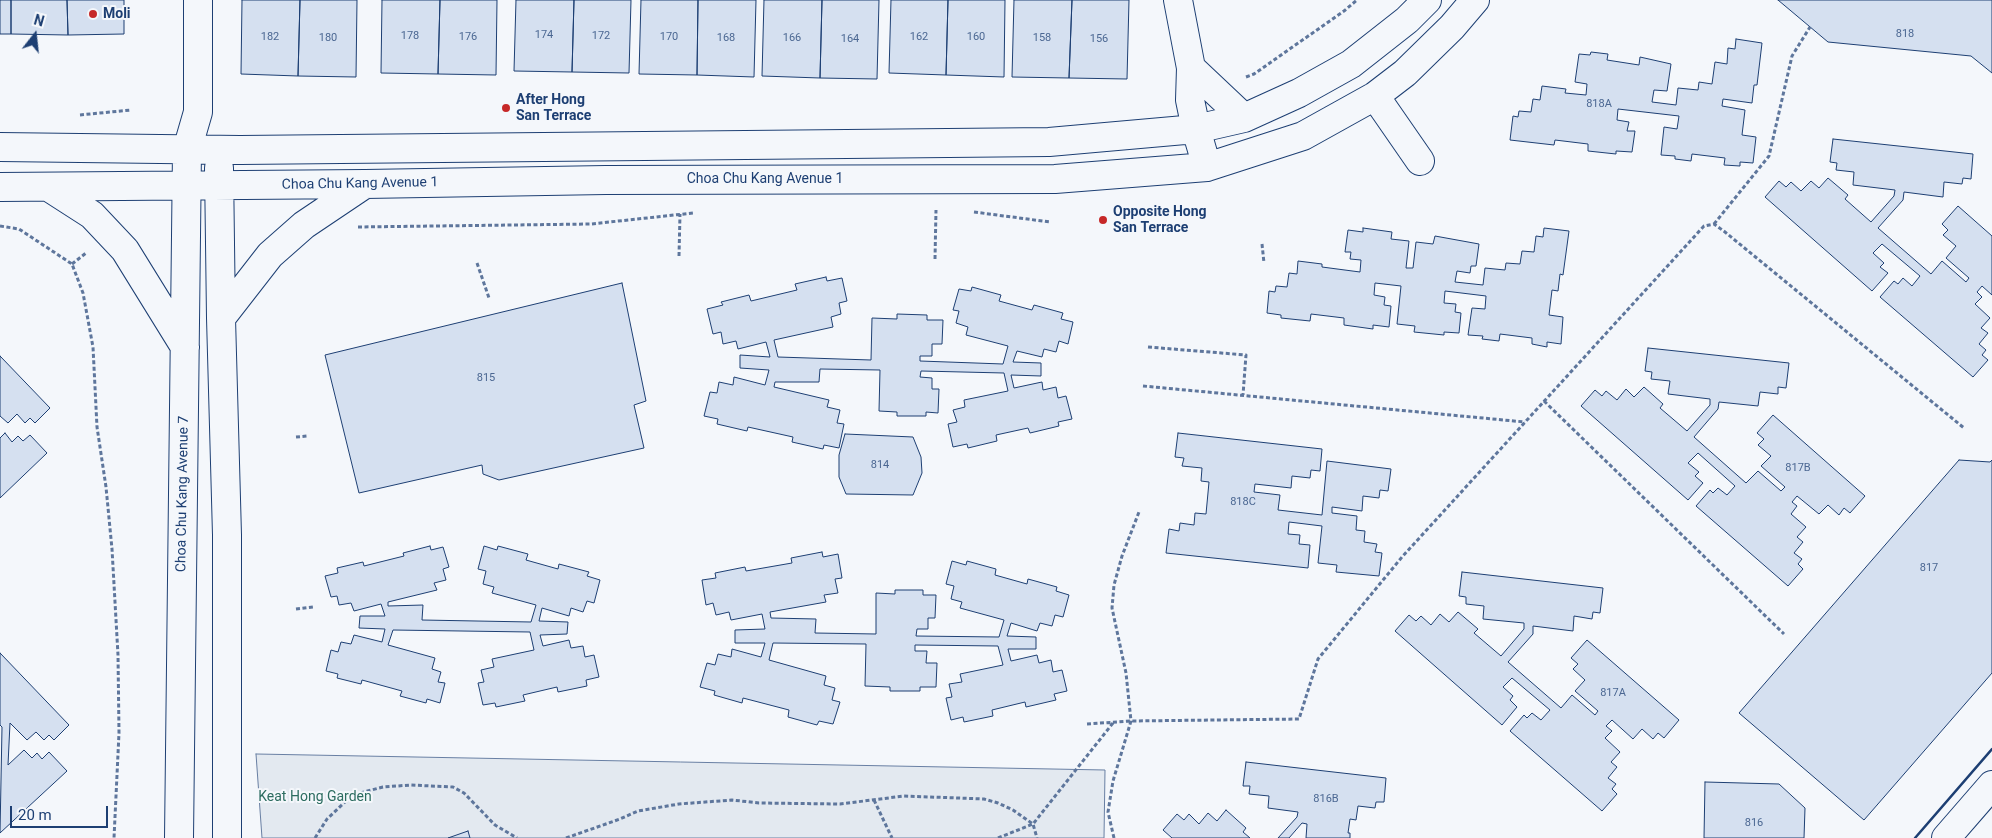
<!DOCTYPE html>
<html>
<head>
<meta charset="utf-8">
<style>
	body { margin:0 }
	#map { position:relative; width:1992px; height:838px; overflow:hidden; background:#f4f7fb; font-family:Roboto,sans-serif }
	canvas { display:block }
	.north { position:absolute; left:10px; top:10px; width:50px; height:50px; -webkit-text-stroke:4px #f4f7fb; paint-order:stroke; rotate:16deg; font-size:14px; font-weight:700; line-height:20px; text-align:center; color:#1d3f73 }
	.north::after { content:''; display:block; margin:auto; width:18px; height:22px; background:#1d3f73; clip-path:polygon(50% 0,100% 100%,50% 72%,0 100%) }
	.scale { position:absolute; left:10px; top:806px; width:98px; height:22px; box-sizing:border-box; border:2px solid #1d3f73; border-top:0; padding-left:6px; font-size:15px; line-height:18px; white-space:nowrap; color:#1d3f73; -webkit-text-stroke:4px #f4f7fb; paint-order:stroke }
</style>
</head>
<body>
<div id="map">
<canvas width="1992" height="838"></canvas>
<div class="north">N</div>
<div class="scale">20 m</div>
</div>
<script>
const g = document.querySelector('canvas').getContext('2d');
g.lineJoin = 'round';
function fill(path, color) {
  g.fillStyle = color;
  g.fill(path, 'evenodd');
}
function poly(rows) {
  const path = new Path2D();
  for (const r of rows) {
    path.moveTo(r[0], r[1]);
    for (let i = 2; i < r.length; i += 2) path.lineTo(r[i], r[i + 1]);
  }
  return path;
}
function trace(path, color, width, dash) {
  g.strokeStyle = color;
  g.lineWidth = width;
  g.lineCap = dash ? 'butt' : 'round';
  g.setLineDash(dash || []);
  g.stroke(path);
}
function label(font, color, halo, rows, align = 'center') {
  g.font = font + ' Roboto,sans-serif';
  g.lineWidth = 4;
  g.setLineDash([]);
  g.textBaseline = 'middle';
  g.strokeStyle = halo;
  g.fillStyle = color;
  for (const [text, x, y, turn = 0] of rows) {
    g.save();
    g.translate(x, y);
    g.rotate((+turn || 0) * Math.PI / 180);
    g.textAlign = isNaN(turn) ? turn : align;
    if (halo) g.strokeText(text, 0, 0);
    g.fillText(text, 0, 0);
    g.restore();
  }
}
const green = poly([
	[256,754,1105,770,1104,838,262,838,256,754]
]);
fill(green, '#e3e9f0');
trace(green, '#687fa3', 1);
const building = poly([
	[0,0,11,0,11,34,0,34,0,0],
	[11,0,67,0,68,35,11,34,11,0],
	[67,0,124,0,124,34,68,35,67,0],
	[242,0,300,0,298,76,241,74,242,0],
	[300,0,357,0,356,77,298,76,300,0],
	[382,0,440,0,438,74,381,73,382,0],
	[440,0,497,0,496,75,438,74,440,0],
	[516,0,574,0,572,72,514,71,516,0],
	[574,0,631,0,629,73,572,72,574,0],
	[641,0,698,0,697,75,639,74,641,0],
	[698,0,756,0,754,77,697,75,698,0],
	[764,0,822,0,820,78,762,76,764,0],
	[822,0,879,0,877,79,820,78,822,0],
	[891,0,948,0,946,75,889,73,891,0],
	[948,0,1005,0,1004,77,946,75,948,0],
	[1014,0,1072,0,1069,78,1012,77,1014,0],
	[1072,0,1129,0,1127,79,1069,78,1072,0],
	[1778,0,1992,0,1992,73,1971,56,1828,42,1778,0],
	[1736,39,1762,43,1757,85,1754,85,1752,103,1723,99,1722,106,1745,110,1742,135,1756,137,1753,163,1740,162,1740,166,1724,165,1725,158,1692,154,1691,161,1675,159,1675,156,1661,155,1664,127,1677,129,1679,116,1618,109,1617,120,1629,122,1627,131,1635,131,1632,152,1616,151,1616,154,1588,151,1588,144,1555,140,1554,145,1510,140,1513,116,1518,117,1519,111,1531,112,1533,99,1540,100,1542,86,1566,89,1565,93,1586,95,1587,84,1575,82,1579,54,1590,55,1591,52,1608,54,1607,60,1639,65,1640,57,1671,64,1667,91,1654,90,1652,102,1676,105,1678,88,1698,90,1699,82,1712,84,1715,62,1727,64,1728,48,1735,49,1736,39],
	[1833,139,1973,154,1971,179,1963,178,1962,184,1944,182,1943,197,1904,192,1903,200,1878,228,1931,274,1942,261,1966,282,1969,278,1946,258,1956,246,1943,235,1948,230,1942,224,1958,206,1992,236,1992,295,1982,286,1977,292,1982,297,1975,304,1990,318,1981,328,1988,333,1979,344,1986,350,1982,355,1988,360,1973,377,1880,297,1894,281,1898,284,1903,278,1912,286,1920,276,1882,244,1873,253,1884,263,1880,267,1888,273,1872,291,1765,197,1779,181,1786,187,1791,182,1801,191,1811,181,1819,188,1828,178,1848,195,1845,199,1871,222,1894,196,1895,190,1853,185,1854,172,1836,170,1837,163,1830,162,1833,139],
	[1363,228,1392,232,1391,239,1409,241,1406,268,1413,268,1416,242,1433,244,1435,236,1479,244,1476,266,1471,266,1470,273,1457,271,1455,282,1483,285,1485,268,1505,270,1506,263,1520,264,1522,251,1534,252,1536,236,1543,237,1544,228,1569,231,1563,275,1560,274,1558,291,1552,290,1549,315,1563,317,1561,344,1547,342,1547,347,1532,344,1532,338,1500,334,1499,341,1482,339,1483,336,1468,335,1472,308,1485,309,1486,296,1445,291,1444,303,1456,304,1455,312,1461,313,1459,333,1444,332,1444,335,1414,332,1415,326,1397,324,1401,286,1375,283,1374,295,1385,297,1384,305,1391,306,1389,327,1373,325,1373,329,1344,325,1344,318,1311,314,1310,321,1281,318,1281,315,1267,313,1269,291,1275,292,1276,286,1287,287,1289,273,1297,274,1298,261,1322,264,1322,267,1360,272,1361,260,1350,259,1351,252,1345,252,1348,230,1363,232,1363,228],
	[826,277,827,281,842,278,847,301,839,303,841,314,831,317,833,327,774,340,778,357,871,360,872,318,897,319,897,314,927,315,927,320,943,320,942,344,932,344,932,356,920,356,920,361,1003,364,1008,346,966,335,968,327,956,323,959,311,953,310,959,289,971,291,972,287,1001,295,999,301,1032,310,1034,305,1063,313,1061,319,1073,322,1068,344,1059,341,1056,352,1044,349,1042,357,1017,351,1013,362,1041,363,1041,376,1011,375,1014,388,1042,382,1043,390,1056,387,1058,398,1066,396,1072,419,1058,422,1059,426,1030,433,1028,428,996,435,997,441,968,448,967,444,953,447,948,424,957,422,953,410,965,407,964,400,1008,391,1004,373,921,371,920,377,932,378,932,389,939,389,938,413,926,412,926,416,897,416,897,412,879,411,880,370,820,369,819,382,775,382,774,387,829,400,827,407,840,410,837,423,844,424,839,448,824,445,823,449,792,442,793,437,748,427,747,431,717,424,718,419,704,416,710,392,717,393,719,382,733,385,734,377,765,385,769,370,740,368,740,355,770,357,766,342,738,349,736,341,723,344,721,332,713,334,707,309,723,305,721,302,749,295,751,301,797,290,795,284,826,277],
	[622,283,646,401,634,405,644,448,499,480,483,474,482,465,359,493,325,355,622,283],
	[1648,348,1789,363,1786,388,1778,387,1778,394,1760,392,1758,406,1719,402,1718,409,1694,437,1746,483,1758,471,1781,491,1785,487,1761,466,1771,456,1758,445,1764,439,1757,433,1773,415,1865,496,1850,513,1844,508,1839,515,1828,505,1819,514,1797,496,1792,502,1797,506,1791,514,1806,527,1797,537,1803,542,1794,553,1802,559,1798,564,1803,569,1788,586,1696,506,1710,490,1713,493,1718,488,1727,495,1735,486,1698,453,1688,463,1699,472,1695,476,1703,483,1688,500,1581,406,1595,390,1602,396,1606,391,1617,400,1626,389,1634,397,1644,387,1663,404,1660,408,1687,431,1710,405,1710,399,1668,394,1670,381,1651,379,1652,372,1645,371,1648,348],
	[0,356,50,408,35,423,30,418,25,423,17,414,8,423,0,416,0,356],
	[5,433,12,442,18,436,23,441,30,435,47,453,0,498,0,438,5,433],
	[1178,433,1322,449,1320,471,1311,470,1310,478,1292,476,1291,488,1255,484,1254,492,1280,495,1278,510,1322,515,1327,461,1391,469,1388,491,1380,490,1379,498,1363,496,1362,511,1332,507,1332,513,1357,516,1356,530,1365,531,1364,542,1377,544,1375,552,1382,553,1379,576,1336,572,1337,565,1318,563,1322,526,1289,522,1288,534,1300,535,1299,544,1310,545,1308,568,1166,553,1169,529,1179,531,1180,523,1194,525,1195,513,1206,514,1209,482,1201,481,1202,468,1182,466,1184,458,1175,457,1178,433],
	[845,434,913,437,921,457,922,473,913,495,846,494,839,477,839,455,845,434],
	[1959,460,1990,462,1992,460,1992,673,1864,820,1739,713,1959,460],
	[430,546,431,550,443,547,449,567,443,569,446,580,434,583,437,590,388,602,388,606,423,605,422,620,531,622,536,605,492,593,494,587,483,584,486,571,478,569,484,546,497,550,498,546,528,554,526,560,558,569,559,564,589,572,587,576,600,580,594,603,587,601,583,612,571,608,569,616,542,608,539,621,568,622,567,634,540,635,543,646,569,640,571,648,583,646,585,657,594,655,599,677,586,680,587,686,558,692,557,687,523,695,525,701,496,707,495,703,483,705,478,683,484,682,481,670,494,667,492,659,534,650,530,632,393,630,388,645,435,658,432,669,441,672,438,682,445,683,440,703,427,699,426,703,400,696,402,691,362,680,361,684,337,678,338,674,326,671,331,650,338,652,341,642,351,644,354,635,382,642,385,629,359,628,360,616,385,616,381,604,354,611,351,603,339,605,337,596,331,597,325,576,338,573,337,568,363,562,364,566,404,556,403,553,430,546],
	[822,552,823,557,838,554,842,578,835,579,838,593,824,595,826,602,770,612,771,618,816,619,815,633,876,634,876,593,895,594,895,590,923,590,923,595,936,595,935,618,928,618,928,629,917,629,916,636,999,637,1004,620,960,608,962,602,951,599,954,586,946,584,952,561,966,565,967,561,996,569,995,575,1027,584,1028,579,1057,587,1056,591,1069,595,1063,617,1055,615,1052,626,1040,623,1037,631,1011,623,1007,636,1036,637,1036,649,1008,649,1011,661,1037,655,1039,663,1051,660,1053,672,1062,670,1067,691,1054,694,1056,700,1026,707,1025,702,992,710,993,716,964,722,963,717,951,720,946,698,952,697,949,684,962,682,960,674,1003,665,998,646,915,645,915,651,927,651,926,663,937,663,936,687,920,687,920,691,890,691,890,687,865,686,866,644,773,643,769,660,826,676,824,685,835,688,832,700,840,702,833,724,819,721,817,725,788,717,789,710,743,698,742,703,714,695,715,691,700,687,707,663,715,665,718,654,731,657,732,649,761,657,765,643,735,643,735,630,765,629,762,614,731,620,729,612,716,615,713,603,706,605,702,580,716,578,715,573,745,567,746,571,792,563,791,558,822,552],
	[1462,572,1603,588,1600,613,1593,612,1592,619,1574,616,1573,631,1533,626,1533,634,1508,662,1561,708,1572,695,1595,715,1598,711,1575,691,1585,680,1573,669,1578,664,1571,658,1587,640,1679,720,1664,738,1658,733,1653,739,1642,729,1633,739,1612,720,1606,726,1612,731,1605,738,1620,752,1611,762,1617,767,1608,778,1616,784,1612,789,1617,794,1602,811,1510,731,1524,715,1527,718,1532,713,1541,720,1550,710,1512,678,1503,687,1513,696,1510,700,1517,707,1502,725,1395,631,1409,615,1416,621,1421,616,1431,625,1440,614,1449,622,1458,612,1478,629,1474,633,1501,656,1524,629,1524,623,1483,619,1484,606,1466,604,1466,597,1459,596,1462,572],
	[0,653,69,725,54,740,49,735,44,740,36,732,27,740,10,723,8,765,24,750,32,758,37,753,42,759,49,752,67,771,0,833,2,727,0,725,0,653],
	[1246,762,1386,778,1384,802,1376,802,1375,808,1358,806,1356,820,1350,819,1348,833,1350,833,1350,838,1306,838,1307,824,1302,823,1289,838,1278,838,1297,817,1298,812,1268,808,1269,796,1249,794,1250,786,1243,786,1246,762],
	[1705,782,1779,784,1805,808,1804,838,1704,838,1705,782],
	[1226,810,1246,828,1243,832,1250,838,1172,838,1163,830,1177,814,1184,820,1189,814,1199,824,1208,813,1217,821,1226,810],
	[468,831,470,838,448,838,468,831]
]);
fill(building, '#d5e0f0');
trace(building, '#1d3f73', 1);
const minor = poly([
	[1178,0,1191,68,1190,100,1196,129,1207,167],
	[1191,68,1244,118],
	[1375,96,1420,161],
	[0,147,240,150,1049,142,1196,129,1244,118,1299,93,1351,64,1407,20,1427,0],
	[219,168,221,318,227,535,227,838],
	[0,187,365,184,606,180,1055,179,1207,167,1303,136,1375,96,1405,73,1452,27,1475,0],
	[50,188,92,215,125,250,185,347],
	[221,318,270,255,304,225,365,184],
	[179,838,187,150,198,112,198,0],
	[1946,838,1992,785]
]);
trace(minor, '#1d3f73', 30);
trace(poly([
	[1246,77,1254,74,1344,11,1357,0],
	[80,115,131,110],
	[974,212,1050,222],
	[1714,224,1769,156,1792,56,1810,27],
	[0,226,19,229,72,264,83,293,93,347,97,427,106,487,112,549,118,655,119,733,114,838],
	[358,227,591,224,693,213],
	[1262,244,1264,263],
	[679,256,680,214],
	[935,259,936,210],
	[477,263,489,298],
	[72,264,86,253],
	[1148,347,1246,355,1243,395],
	[1143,386,1525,422],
	[1544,401,1784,634],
	[296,437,307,436],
	[296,609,313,607],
	[1087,724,1131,721,1299,719,1318,659,1402,557,1704,226,1714,224,1725,232,1964,428],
	[874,800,892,838],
	[315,838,327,819,345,802,360,793,383,787,411,785,453,787,464,793,495,825,517,838],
	[566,838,620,819,638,811,679,804,732,800,759,803,840,804,904,796,984,799,998,803,1013,810,1033,824,1037,838],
	[998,838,1033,824,1113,723],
	[1114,838,1108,812,1113,781,1131,721,1126,673,1112,608,1114,585,1122,556,1139,512]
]), '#5e769c', 3, [4, 2.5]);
trace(minor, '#f4f7fb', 28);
trace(poly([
	[1915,838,1992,749]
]), '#1d3f73', 2.5);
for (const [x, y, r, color] of [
	[93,14,5,"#c62828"],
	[506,108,5,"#c62828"],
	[1103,220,5,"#c62828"]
]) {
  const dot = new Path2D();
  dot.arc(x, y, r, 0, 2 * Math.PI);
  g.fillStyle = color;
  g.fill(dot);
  trace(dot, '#f4f7fb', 2);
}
label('11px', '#4b6792', null, [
	["818",1905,34],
	["174",544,35],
	["178",410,36],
	["172",601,36],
	["182",270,37],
	["176",468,37],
	["170",669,37],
	["162",919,37],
	["160",976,37],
	["180",328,38],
	["168",726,38],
	["166",792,38],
	["158",1042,38],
	["164",850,39],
	["156",1099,39],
	["818A",1599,104],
	["815",486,378],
	["814",880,465],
	["817B",1798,468],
	["818C",1243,502],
	["817",1929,568],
	["817A",1613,693],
	["816B",1326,799],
	["816",1754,823]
]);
label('bold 14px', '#1d3f73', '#f4f7fb', [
	["Moli",103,14],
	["After Hong",516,100],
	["San Terrace",516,116],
	["Opposite Hong",1113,212],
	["San Terrace",1113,228]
], 'left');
label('14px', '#1d3f73', '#f4f7fb', [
	["Choa Chu Kang Avenue 1",765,179],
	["Choa Chu Kang Avenue 1",360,184,-1],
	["Choa Chu Kang Avenue 7",183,494,-89]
]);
label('14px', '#2c6c60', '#f4f7fb', [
	["Keat Hong Garden",315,797]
]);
</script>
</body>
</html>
